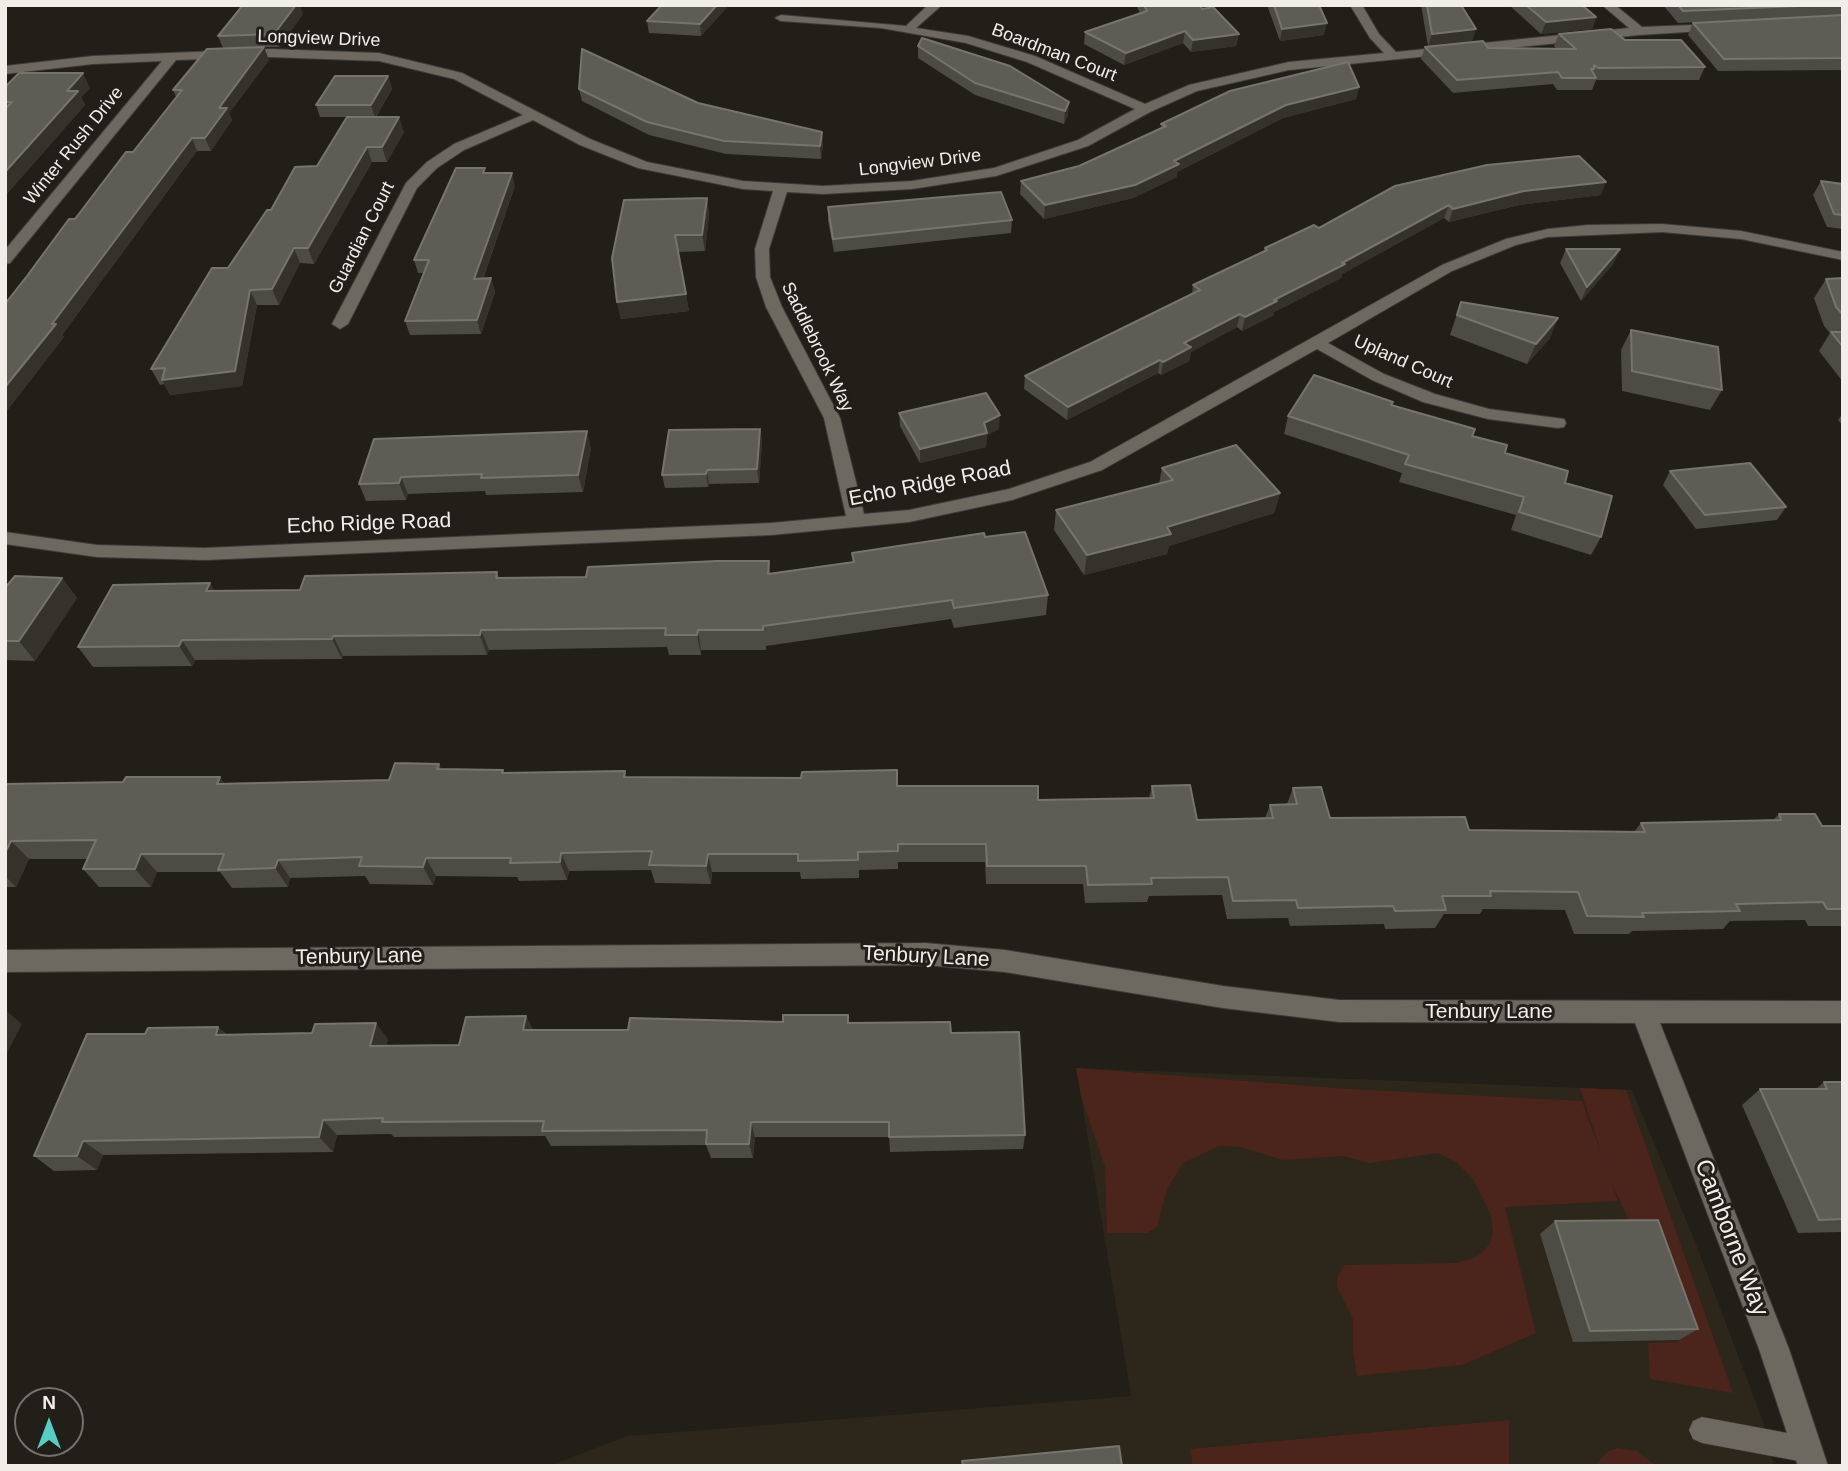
<!DOCTYPE html>
<html>
<head>
<meta charset="utf-8">
<style>
	body { margin:0 }
	#map { position:relative; width:1848px; height:1471px; overflow:hidden; background:#221e18; font-family:Helvetica,sans-serif }
	canvas { display:block }
	.frame { position:absolute; inset:0; border:7px solid #f1eeea; pointer-events:none }
	.north { position:absolute; left:14px; top:1387px; width:70px; height:70px; box-sizing:border-box; background:#221e18; border:2px solid #75716c; border-radius:50%; rotate:0deg; font-size:19px; font-weight:700; line-height:28px; text-align:center; color:#f1eeea }
	.north::after { content:''; display:block; margin:auto; width:24px; height:32px; background:#55cec5; clip-path:polygon(50% 0,100% 100%,50% 72%,0 100%) }
</style>
</head>
<body>
<div id="map">
<canvas width="1848" height="1471"></canvas>
<div class="frame"></div>
<div class="north">N</div>
</div>
<script>
const g = document.querySelector('canvas').getContext('2d');
g.lineJoin = 'round';
function fill(path, color) {
  g.fillStyle = color;
  g.fill(path, 'evenodd');
}
function poly(rows) {
  const path = new Path2D();
  for (const r of rows) {
    path.moveTo(r[0], r[1]);
    for (let i = 2; i < r.length; i += 2) path.lineTo(r[i], r[i + 1]);
  }
  return path;
}
function trace(path, color, width, dash) {
  g.strokeStyle = color;
  g.lineWidth = width;
  g.lineCap = dash ? 'butt' : 'round';
  g.setLineDash(dash || []);
  g.stroke(path);
}
function label(font, color, halo, rows, align = 'center') {
  g.font = font + ' Helvetica,sans-serif';
  g.lineWidth = 6;
  g.setLineDash([]);
  g.textBaseline = 'middle';
  g.strokeStyle = halo;
  g.fillStyle = color;
  for (const [text, x, y, turn = 0] of rows) {
    g.save();
    g.translate(x, y);
    g.rotate((+turn || 0) * Math.PI / 180);
    g.textAlign = isNaN(turn) ? turn : align;
    if (halo) g.strokeText(text, 0, 0);
    g.fillText(text, 0, 0);
    g.restore();
  }
}
fill(poly([
	[1076,1068,1632,1090,1694,1239,1763,1421,1774,1466,549,1466,627,1436,1131,1396]
]), '#2d261a');
fill(poly([
	[1076,1068,1348,1089,1582,1101,1618,1201,1505,1207,1536,1333,1462,1365,1357,1376,1353,1350,1353,1319,1337,1287,1338,1275,1345,1265,1455,1263,1472,1259,1482,1252,1490,1244,1493,1232,1491,1215,1473,1179,1456,1162,1438,1153,1369,1163,1343,1156,1283,1160,1241,1147,1219,1146,1183,1163,1167,1189,1157,1227,1147,1233,1107,1233,1105,1167,1081,1096],
	[1580,1088,1626,1090,1733,1393,1650,1379,1648,1343,1679,1342,1641,1233,1635,1233,1609,1177],
	[1509,1420,1509,1466,1193,1466,1190,1449],
	[1617,1448,1637,1451,1656,1466,1596,1465,1607,1452]
]), '#4b251c');
const service = poly([
	[1702,1417,1809,1437,1818,1441,1822,1450,1818,1459,1809,1463,1702,1443,1693,1439,1689,1430,1693,1421,1702,1417]
]);
const minor = poly([
	[928,5,942,5,916,28,968,36,1035,56,1145,104,1189,85,1289,62,1384,53,1370,38,1350,5,1362,5,1379,34,1396,52,1629,28,1602,5,1615,5,1642,27,1718,24,1724,27,1718,30,1639,35,1289,70,1197,91,1150,112,1088,146,996,176,912,189,823,194,787,192,769,249,770,277,782,307,840,418,864,514,909,510,1009,489,1090,462,1442,265,1506,239,1548,229,1588,225,1662,224,1741,231,1843,252,1843,260,1741,239,1662,232,1548,237,1516,245,1452,271,1328,343,1384,374,1435,394,1489,409,1564,419,1566,423,1564,427,1558,428,1488,419,1423,402,1372,380,1317,349,1102,470,1012,500,909,522,771,535,205,560,97,557,5,544,5,532,97,545,205,548,771,523,846,516,824,418,766,307,756,277,755,249,773,191,743,189,638,168,580,145,533,120,464,150,437,168,417,188,348,324,340,329,332,324,406,183,427,162,454,144,523,115,454,79,379,61,270,57,176,60,10,263,5,264,5,250,162,61,93,64,5,74,5,66,93,56,270,49,379,53,462,73,590,139,647,162,743,181,823,186,912,181,994,168,1078,140,1135,109,1027,62,966,43,881,28,781,21,775,18,781,15,906,26,928,5],
	[925,943,1005,950,1223,986,1339,1000,1843,1001,1843,1023,1660,1023,1789,1349,1828,1466,1798,1466,1759,1349,1635,1023,1339,1022,1223,1008,1005,972,925,965,5,972,5,950,925,943]
]);
trace(service, '#3e3b37', 1);
trace(minor, '#3e3b37', 2);
fill(service, '#6d6860');
fill(minor, '#6d6860');
fill(poly([
	[662,5,729,5,701,36,649,33,647,21],
	[1136,5,1200,5,1202,9,1239,34,1236,46,1191,52,1183,43,1124,65,1084,44,1085,32,1140,13],
	[1267,5,1319,5,1324,35,1280,41],
	[1421,5,1461,5,1472,42,1428,46],
	[1509,5,1582,5,1596,17,1592,29,1541,34],
	[1663,5,1843,5,1843,70,1718,71,1688,35,1693,23,1742,20,1678,23],
	[303,14,279,47,223,48,218,36],
	[1559,34,1625,40,1705,67,1699,80,1596,80,1592,90,1557,90,1553,84,1453,93,1421,59,1425,47,1557,49,1554,46],
	[918,46,1010,66,1068,115,1064,124,975,95,918,58],
	[269,60,229,113,232,120,211,151,197,151,62,335,64,337,5,413,133,152,176,97,173,90],
	[388,76,392,89,376,117,404,132,387,162,372,162,314,264,300,263,279,305,257,305,242,386,170,395,164,384,160,385,151,369,271,210,317,166,347,117,320,117,316,105],
	[5,87,90,88,81,97,85,105,5,196],
	[1359,87,1356,99,1283,118,1177,172,1177,177,1133,198,1044,219,1020,194,1021,181,1079,166,1161,128,1161,124],
	[579,89,698,103,822,132,823,144,821,159,726,154,649,135,582,101],
	[487,173,515,186,483,279,491,278,495,292,481,334,410,335,405,321,424,273,418,273,414,260],
	[1821,181,1843,184,1843,229,1827,227,1813,195],
	[1395,186,1601,195,1519,205,1449,222,1444,218,1342,274,1341,278,1274,312,1274,315,1242,331,1237,327,1191,352,1189,361,1161,375,1158,373,1067,420,1024,389,1025,376,1192,294,1193,285,1264,251,1265,248,1319,228],
	[707,198,709,215,705,251,678,252,689,311,621,319,617,302],
	[828,207,1012,220,1011,233,834,252,828,221],
	[1566,249,1614,263,1581,301,1560,263],
	[1843,278,1843,382,1819,351,1830,333,1824,326,1814,298,1826,279],
	[1461,302,1550,338,1527,364,1450,335],
	[1631,330,1722,390,1710,410,1622,391,1621,350],
	[1392,406,1472,436,1505,453,1565,483,1601,537,1591,555,1511,530,1516,515,1399,482,1402,473,1284,434,1288,416],
	[899,413,999,429,987,435,986,447,920,463,900,426],
	[1843,413,1843,426,1838,420],
	[760,429,762,442,759,483,709,484,708,487,665,488,662,475],
	[591,448,583,492,486,495,485,491,408,494,406,500,366,501,359,484],
	[1162,468,1280,493,1274,513,1169,546,1167,554,1084,575,1054,530,1056,510,1159,484],
	[1670,471,1786,507,1777,520,1696,529,1663,485],
	[985,537,1048,595,1046,615,954,628,951,619,766,646,766,650,701,650,701,655,669,655,667,647,489,650,487,655,343,656,342,659,195,660,192,666,93,667,78,647,214,591,300,590,497,572,499,577,586,577,769,561,770,573,853,562,852,553],
	[62,578,77,598,35,661,5,660,5,588],
	[439,764,441,769,503,770,504,773,625,771,626,777,897,786,1038,800,1149,798,1152,786,1197,820,1265,818,1270,805,1287,804,1293,788,1330,818,1469,830,1634,832,1641,823,1773,820,1779,814,1822,826,1843,826,1843,926,1808,926,1805,920,1730,921,1723,929,1632,931,1629,934,1574,934,1565,910,1483,909,1480,914,1444,914,1435,928,1385,929,1384,924,1290,926,1288,918,1227,919,1222,895,1149,896,1147,902,1085,903,1083,884,986,884,985,862,898,862,898,869,859,870,859,878,801,879,800,872,712,872,711,884,655,883,651,870,569,871,567,880,519,881,517,877,436,876,433,885,370,884,365,876,290,878,288,887,232,888,220,872,157,872,151,887,99,887,83,869,87,859,29,859,16,887,5,887,5,784,225,783,389,780],
	[848,1015,849,1023,951,1033,1025,1135,1023,1149,890,1152,889,1137,755,1137,753,1158,711,1158,706,1145,551,1146,545,1136,394,1137,391,1134,337,1135,333,1152,103,1155,97,1170,54,1171,34,1156,145,1034,218,1027,226,1034,388,1039,386,1046,459,1045,526,1016,533,1030,628,1030,783,1022],
	[1824,1082,1843,1082,1843,1232,1798,1233,1742,1105,1760,1089,1816,1089],
	[1555,1221,1698,1329,1679,1340,1573,1342,1540,1234]
]), '#4c4b44');
fill(poly([
	[296,5,300,5,303,14,279,47,274,34],
	[717,5,729,5,701,36,700,24],
	[1596,17,1592,29,1541,34,1546,22],
	[1327,23,1324,35,1280,41,1282,29],
	[1476,29,1472,42,1428,46,1432,34],
	[1185,31,1183,43,1124,65,1126,53],
	[1239,34,1236,46,1191,52,1193,40],
	[264,47,269,60,229,113,232,120,211,151,205,138,219,108],
	[83,73,90,88,81,97,85,105,5,196,5,172,67,91],
	[388,76,392,89,375,118,371,105],
	[1359,87,1356,99,1283,118,1177,172,1177,177,1133,198,1044,219,1045,205,1174,161,1286,105],
	[1069,102,1068,115,1064,124,1065,111],
	[399,117,404,132,387,162,382,147],
	[822,132,823,144,821,159,820,146],
	[192,138,197,151,62,335,64,337,5,413,5,387],
	[367,147,372,162,314,264,308,248],
	[512,173,515,186,478,292,474,279],
	[1606,182,1601,195,1519,205,1449,222,1453,209,1524,191],
	[707,198,709,215,705,251,702,235],
	[1449,205,1444,218,1342,274,1341,278,1274,312,1274,315,1242,331,1245,317,1274,300],
	[294,248,300,263,279,305,272,289],
	[1620,249,1614,263,1581,301,1587,287],
	[491,278,495,292,481,334,477,320],
	[250,290,257,305,242,386,170,395,162,380],
	[686,294,689,311,621,319,617,302],
	[1240,314,1237,327,1191,352,1189,361,1161,375,1163,362,1184,343],
	[1558,318,1550,338,1527,364,1536,344],
	[1160,360,1158,373,1067,420,1068,407],
	[1000,415,999,429,987,435,986,447,920,463,920,449,984,423],
	[760,429,762,442,759,483,757,469],
	[587,431,591,448,583,492,578,475],
	[707,470,709,484,708,487,706,474],
	[401,477,408,494,406,500,399,483],
	[1280,493,1274,513,1169,546,1167,554,1084,575,1087,555,1167,527],
	[62,578,77,598,35,661,19,641],
	[210,583,222,603,206,591],
	[481,630,489,650,487,655,480,635],
	[698,630,701,650,701,655,697,635],
	[333,636,343,656,342,659,332,639],
	[182,640,195,660,192,666,179,646],
	[220,777,233,795,217,784],
	[11,841,29,859,16,887,5,876,5,853],
	[561,853,569,871,567,880,560,862],
	[141,854,157,872,151,887,135,869],
	[708,854,712,872,711,884,706,866],
	[426,858,436,876,433,885,423,867],
	[278,860,290,878,288,887,275,868],
	[5,1010,22,1024,5,1057],
	[526,1016,535,1033,523,1030],
	[376,1023,388,1039,382,1062,370,1046],
	[218,1027,234,1043,216,1035],
	[323,1120,337,1135,333,1152,319,1137],
	[751,1122,755,1137,753,1158,749,1144],
	[83,1141,103,1155,97,1170,77,1156]
]), '#34322b');
const building = poly([
	[243,5,296,5,274,34,218,36,243,5],
	[662,5,717,5,700,24,647,21,662,5],
	[1144,5,1200,5,1202,9,1213,7,1239,34,1193,40,1185,31,1126,53,1085,32,1147,11,1144,5],
	[1274,5,1319,5,1327,23,1282,29,1274,5],
	[1427,5,1461,5,1476,29,1432,34,1427,5],
	[1526,5,1582,5,1596,17,1546,22,1526,5],
	[1678,5,1821,5,1683,11,1678,5],
	[1843,15,1843,58,1724,59,1693,23,1843,15],
	[1611,29,1625,40,1681,40,1705,67,1598,68,1594,65,1594,69,1591,69,1596,78,1562,78,1558,72,1457,80,1425,47,1483,41,1488,48,1576,49,1559,34,1611,29],
	[922,38,1010,66,1069,102,1065,111,975,83,918,46,922,38],
	[264,47,219,108,227,108,205,138,192,138,52,324,56,324,5,387,5,304,27,276,69,219,75,219,126,152,133,152,182,90,173,90,207,49,264,47],
	[582,49,698,103,822,132,820,146,724,141,647,122,579,89,582,49],
	[1348,62,1359,87,1286,105,1174,161,1179,164,1135,185,1045,205,1021,181,1079,166,1166,126,1161,124,1230,91,1348,62],
	[19,73,83,73,67,91,78,91,5,172,5,109,12,102,5,102,5,87,19,73],
	[335,76,388,76,371,105,316,105,335,76],
	[347,117,399,117,382,147,367,147,308,248,294,248,272,289,250,290,235,371,162,380,165,368,151,369,212,268,228,268,267,210,271,210,295,167,317,166,347,117],
	[1579,156,1606,182,1524,191,1453,209,1449,205,1342,263,1345,264,1274,300,1277,301,1245,317,1240,314,1184,343,1191,347,1163,362,1160,360,1068,407,1025,376,1200,290,1193,285,1267,250,1265,248,1314,225,1319,228,1395,186,1487,165,1579,156],
	[456,168,485,168,483,173,512,173,474,279,491,278,477,320,405,321,429,260,414,260,456,168],
	[1821,181,1843,184,1843,215,1834,214,1821,181],
	[1001,192,1012,220,833,239,828,207,1001,192],
	[707,198,702,235,675,235,686,294,617,302,612,258,624,200,707,198],
	[1566,249,1620,249,1587,287,1566,249],
	[1843,278,1843,315,1836,307,1826,279,1843,278],
	[1461,302,1558,318,1536,344,1457,315,1461,302],
	[1631,330,1718,347,1722,390,1632,371,1631,330],
	[1831,332,1843,332,1843,347,1831,332],
	[1314,375,1393,402,1391,405,1475,429,1472,436,1507,445,1505,453,1568,471,1565,483,1612,496,1601,537,1519,512,1524,497,1405,464,1409,455,1288,416,1314,375],
	[986,393,1000,415,984,423,987,433,920,449,899,413,986,393],
	[760,429,757,469,707,470,706,474,662,475,669,430,760,429],
	[587,431,578,475,481,478,482,474,401,477,399,483,359,484,374,439,587,431],
	[1236,445,1280,493,1167,527,1171,534,1087,555,1056,510,1173,480,1162,468,1236,445],
	[1750,463,1786,507,1705,515,1670,471,1750,463],
	[1025,532,1048,595,954,608,952,600,763,626,763,630,698,630,697,635,665,635,666,628,481,630,480,635,333,636,332,639,182,640,179,646,78,647,113,585,210,583,206,591,300,590,305,576,497,572,496,578,586,577,588,567,717,561,769,561,768,574,854,562,852,553,984,533,985,537,1025,532],
	[15,576,62,578,19,641,5,641,5,588,15,576],
	[395,763,439,764,437,769,503,770,502,773,625,771,624,777,801,778,802,772,897,770,897,786,1038,786,1038,800,1154,798,1152,786,1190,785,1197,820,1273,818,1270,805,1297,804,1293,788,1321,787,1330,818,1465,817,1469,830,1645,832,1641,823,1781,820,1779,814,1815,814,1822,826,1843,826,1843,909,1827,909,1823,902,1736,904,1740,911,1642,913,1644,917,1587,916,1578,892,1490,891,1491,896,1442,896,1446,910,1395,911,1393,906,1298,908,1296,900,1233,901,1228,877,1151,878,1152,884,1088,885,1086,866,987,866,986,844,898,844,898,851,858,852,858,860,798,861,798,854,708,854,706,866,649,865,652,851,561,853,560,862,510,863,511,858,426,858,423,867,359,866,362,857,278,860,275,868,218,870,224,854,141,854,135,869,83,869,96,840,11,841,5,853,5,784,123,782,126,777,220,777,217,784,389,780,395,763],
	[783,1015,848,1015,848,1023,950,1022,951,1033,1019,1032,1025,1135,889,1137,889,1122,751,1122,749,1144,706,1144,707,1130,542,1131,544,1121,382,1122,383,1118,323,1120,319,1137,83,1141,77,1156,34,1156,87,1034,145,1034,148,1028,218,1027,216,1035,312,1033,315,1024,376,1023,370,1046,459,1045,466,1017,526,1016,523,1030,628,1030,630,1018,783,1022,783,1015],
	[1824,1082,1843,1082,1843,1219,1819,1220,1760,1089,1827,1089,1824,1082],
	[1658,1220,1698,1329,1590,1331,1555,1221,1658,1220],
	[1119,1446,1122,1466,963,1466,962,1461,1119,1446]
]);
fill(building, '#5e5d55');
trace(building, '#75746d', 2);
label('18px', '#f1eeea', '#221e18', [
	["Longview Drive",319,39,2],
	["Boardman Court",1054,53,21],
	["Winter Rush Drive",74,146,-51],
	["Longview Drive",920,163,-7],
	["Guardian Court",362,238,-63],
	["Saddlebrook Way",817,347,64],
	["Upland Court",1403,362,24]
]);
label('21px', '#f1eeea', '#221e18', [
	["Echo Ridge Road",930,484,-11],
	["Echo Ridge Road",369,524,-2],
	["Tenbury Lane",359,957,-1],
	["Tenbury Lane",926,957,3],
	["Tenbury Lane",1489,1012]
]);
label('24px', '#f1eeea', '#221e18', [
	["Camborne Way",1731,1238,69]
]);
</script>
</body>
</html>
